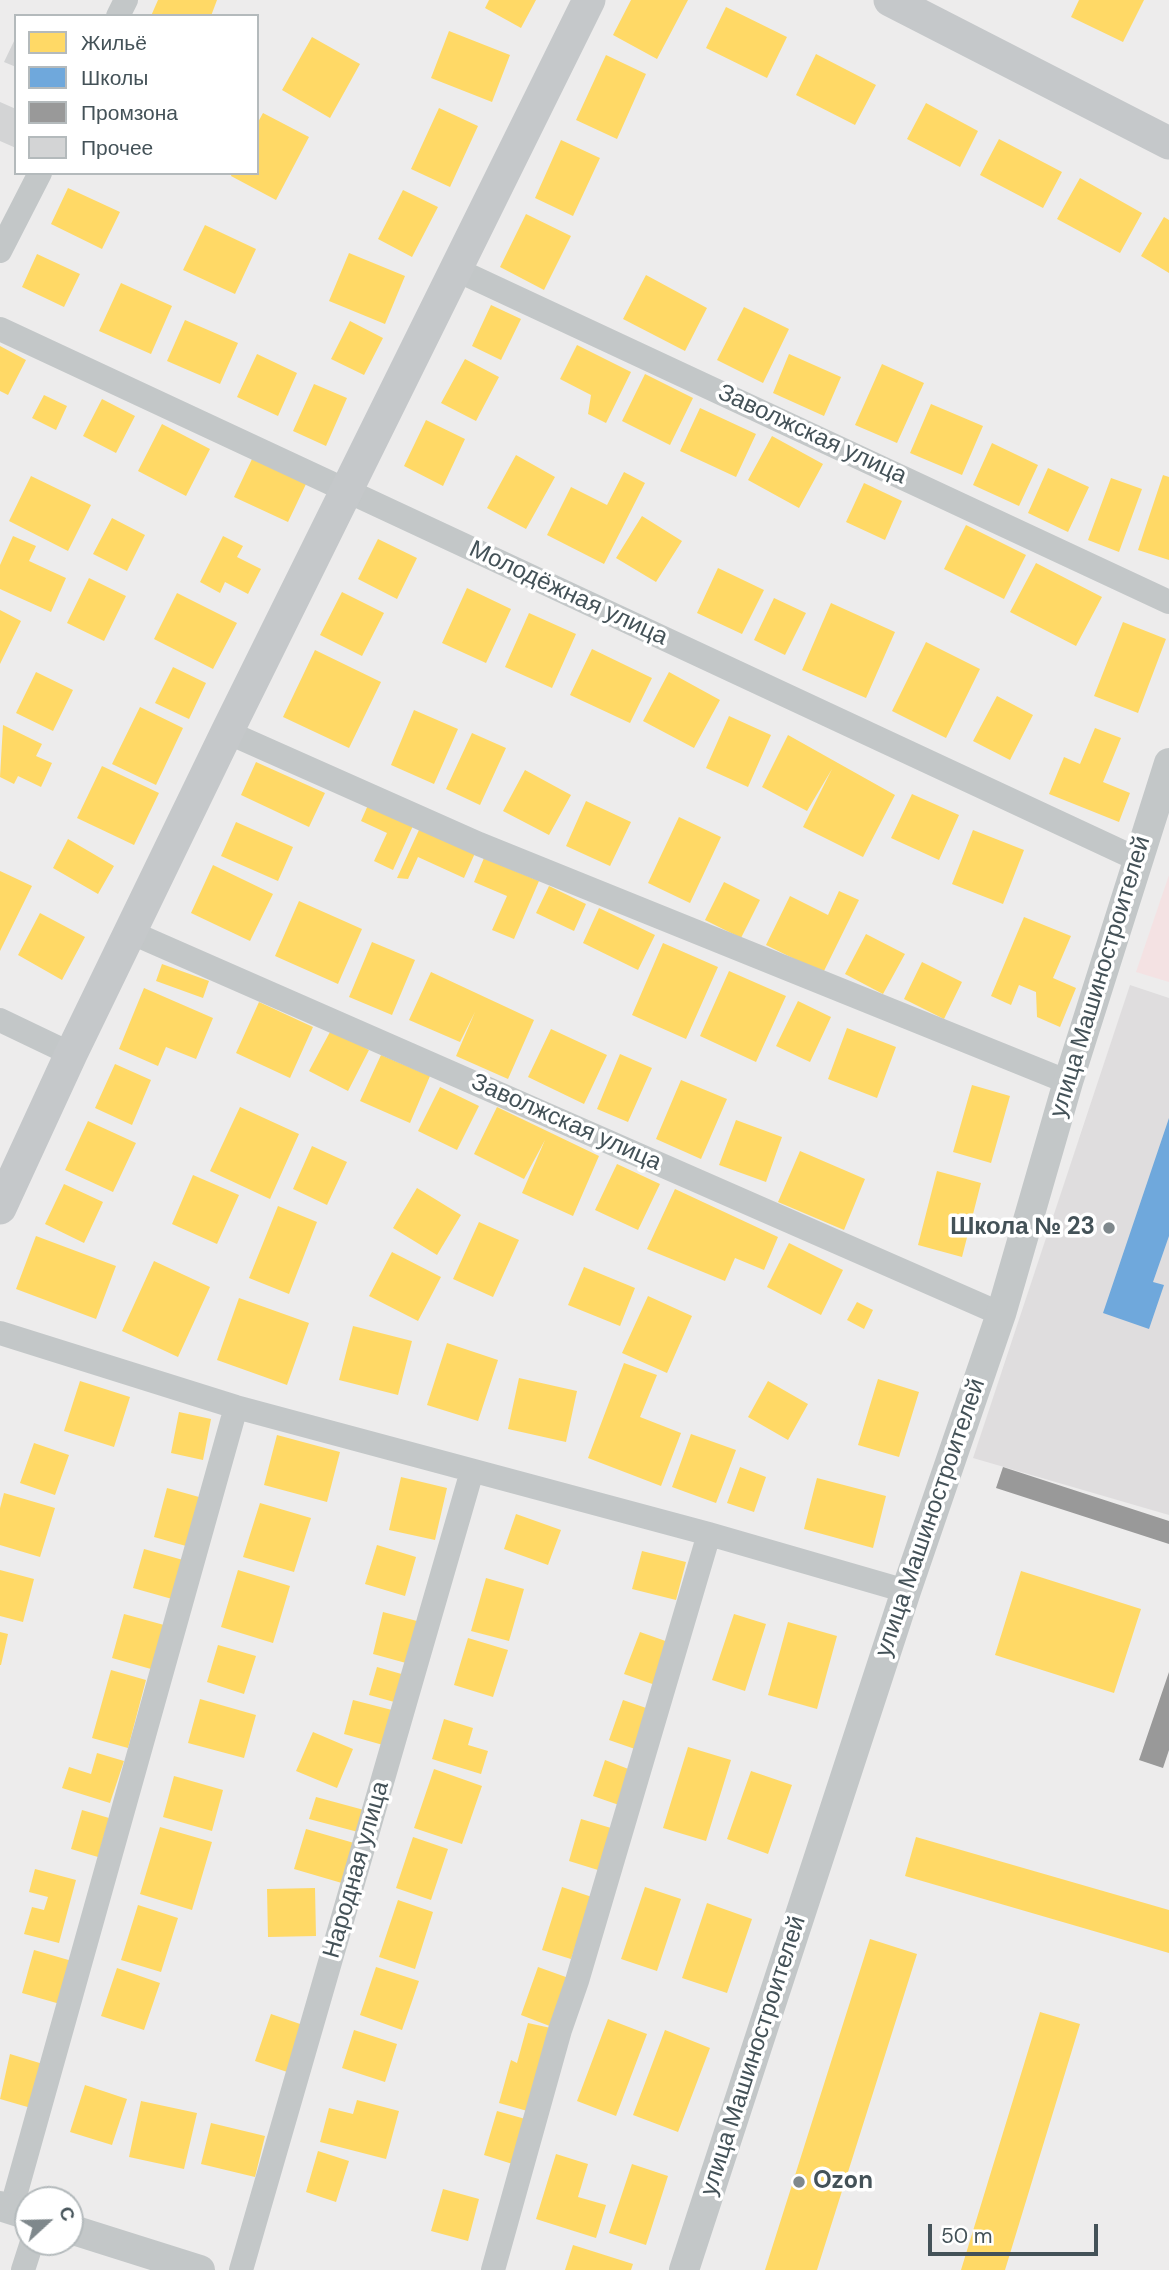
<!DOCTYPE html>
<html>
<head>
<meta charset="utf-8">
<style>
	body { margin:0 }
	#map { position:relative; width:1169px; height:2270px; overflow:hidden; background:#edecec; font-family:"DM Sans",sans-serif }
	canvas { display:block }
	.legend { position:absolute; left:14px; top:14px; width:245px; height:161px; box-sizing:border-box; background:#fff; border:2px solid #b4babc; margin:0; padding:9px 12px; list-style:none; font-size:21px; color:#445258 }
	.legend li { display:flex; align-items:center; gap:14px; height:35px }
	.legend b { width:35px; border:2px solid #b4babc }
	.north { position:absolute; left:14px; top:2186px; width:70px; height:70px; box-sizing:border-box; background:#fff; border:2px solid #b4babc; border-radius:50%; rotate:68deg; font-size:19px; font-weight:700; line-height:28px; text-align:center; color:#445258 }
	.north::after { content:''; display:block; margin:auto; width:24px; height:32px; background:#7f888c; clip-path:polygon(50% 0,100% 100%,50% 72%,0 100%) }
	.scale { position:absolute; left:928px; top:2224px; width:170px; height:32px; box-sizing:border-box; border:4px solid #445258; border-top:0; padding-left:9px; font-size:21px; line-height:24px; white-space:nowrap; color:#445258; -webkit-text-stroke:5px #fff; paint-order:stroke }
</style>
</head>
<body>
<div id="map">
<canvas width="1169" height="2270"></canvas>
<ul class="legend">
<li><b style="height:19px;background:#ffd966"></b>Жильё</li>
<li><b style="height:19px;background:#6fa8dc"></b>Школы</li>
<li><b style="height:19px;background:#999"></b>Промзона</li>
<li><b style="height:19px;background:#d3d4d5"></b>Прочее</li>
</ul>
<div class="north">С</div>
<div class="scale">50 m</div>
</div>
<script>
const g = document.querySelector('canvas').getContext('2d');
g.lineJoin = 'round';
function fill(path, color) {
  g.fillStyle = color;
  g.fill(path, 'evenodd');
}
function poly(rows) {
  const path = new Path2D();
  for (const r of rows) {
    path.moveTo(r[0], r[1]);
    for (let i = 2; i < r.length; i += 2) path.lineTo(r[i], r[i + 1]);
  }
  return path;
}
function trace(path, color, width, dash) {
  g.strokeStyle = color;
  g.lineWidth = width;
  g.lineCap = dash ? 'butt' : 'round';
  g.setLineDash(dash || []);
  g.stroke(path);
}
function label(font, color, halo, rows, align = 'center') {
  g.font = font + ' "DM Sans",sans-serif';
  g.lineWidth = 7;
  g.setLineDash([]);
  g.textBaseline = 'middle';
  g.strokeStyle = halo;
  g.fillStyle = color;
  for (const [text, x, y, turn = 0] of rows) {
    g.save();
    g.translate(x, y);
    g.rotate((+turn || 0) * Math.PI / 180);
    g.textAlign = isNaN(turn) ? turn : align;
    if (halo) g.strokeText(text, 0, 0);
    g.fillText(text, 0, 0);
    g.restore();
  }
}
fill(poly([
	[1130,985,1169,998,1169,1515,973,1458]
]), '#dfddde');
fill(poly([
	[1169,875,1169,982,1136,972]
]), '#f4e2e3');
fill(poly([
	[158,0,217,0,211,16,151,16],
	[489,0,536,0,521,28,485,8],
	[631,0,688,0,657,59,613,35],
	[1079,0,1144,0,1123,42,1071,17],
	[726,7,787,37,767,78,706,48],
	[449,31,510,55,492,102,431,78],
	[312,37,360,64,330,118,282,90],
	[816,54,876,85,855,125,796,95],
	[606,55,646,74,617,139,576,120],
	[926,103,978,131,960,167,907,139],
	[439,108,478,126,450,187,411,169],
	[263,113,309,137,276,200,231,176,232,173,257,173,257,124],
	[999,139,1062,172,1043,208,980,175],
	[561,140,600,158,573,216,535,198],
	[1080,178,1142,213,1120,253,1057,219],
	[68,188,120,212,102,249,51,224],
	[403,190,438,207,412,257,378,239],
	[526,214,571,236,544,290,500,267],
	[1164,217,1169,220,1169,273,1141,256],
	[205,225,256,249,235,294,183,270],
	[349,253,405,276,385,324,329,301],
	[37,254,80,274,64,307,22,287],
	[646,275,707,308,685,351,623,319],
	[121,283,172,306,151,354,99,331],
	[491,305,521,319,501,360,472,346],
	[744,307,789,329,763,383,717,360],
	[185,320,238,343,220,384,167,361],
	[350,321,383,338,364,375,331,359],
	[577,345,631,372,606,423,588,414,591,395,560,379],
	[0,346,26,360,8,395,0,391],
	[257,354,297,373,278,416,237,397],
	[789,354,841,377,824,416,773,393],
	[465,359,499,377,476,421,441,403],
	[882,364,924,383,897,443,855,425],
	[645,374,693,398,670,445,622,421],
	[314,384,347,398,326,446,293,431],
	[44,395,67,406,56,430,32,418],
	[102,399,135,416,116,453,83,436],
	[931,404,983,426,962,475,910,453],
	[700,408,756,434,736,477,680,451],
	[426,420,465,439,443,486,404,466],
	[162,424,210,449,186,496,138,471],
	[772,436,823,464,799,508,748,480],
	[992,443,1038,465,1019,506,973,485],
	[516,455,555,477,526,529,487,508],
	[252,459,306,484,288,522,234,497],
	[1048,468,1089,487,1068,532,1028,513],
	[624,472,645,483,604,564,547,535,571,487,607,505],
	[1163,475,1169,477,1169,560,1138,550],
	[31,476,91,505,68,551,9,521],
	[1111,478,1142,489,1119,552,1088,540],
	[864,483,902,501,885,540,846,522],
	[642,516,682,541,656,582,616,558],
	[112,518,145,535,127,571,93,554],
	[966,525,1026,555,1004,599,944,569],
	[13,536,36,546,29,561,66,578,51,612,0,589,0,565],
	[223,536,243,546,237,557,261,569,248,594,225,582,220,593,200,582],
	[378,539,417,558,397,599,358,579],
	[1036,563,1102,597,1076,646,1010,612],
	[718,568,764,590,742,634,697,613],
	[89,578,126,596,104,641,67,623],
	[467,588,511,609,486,663,442,643],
	[342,592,384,613,362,656,320,635],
	[177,593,237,623,213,669,154,639],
	[774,598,806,613,785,655,754,640],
	[831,603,895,632,866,698,802,670],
	[0,610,21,621,0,664],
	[529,613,576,634,552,688,505,667],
	[1123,622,1166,639,1138,713,1094,696],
	[926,642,980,669,946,738,892,711],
	[592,649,652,678,630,723,570,695],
	[315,650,381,682,349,748,283,717],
	[173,667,206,683,189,719,155,703],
	[36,672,73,690,53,731,16,713],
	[669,672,720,700,694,748,643,721],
	[997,696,1033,715,1010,760,973,741],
	[140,707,183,728,156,785,112,764],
	[414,710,458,729,434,784,391,765],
	[729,716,771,735,748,787,706,768],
	[3,725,42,744,36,756,52,763,41,787,18,776,14,784,0,777],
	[1095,728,1121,738,1103,782,1130,793,1119,822,1049,794,1064,757,1080,764],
	[472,733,506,748,480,805,446,789],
	[788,735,895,795,863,857,803,827,832,769,807,811,762,787],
	[256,762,325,793,309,827,241,795],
	[102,766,159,793,134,845,77,818],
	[525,770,571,795,549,835,503,811],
	[912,794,959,815,939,860,891,838],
	[372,796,417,817,393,870,374,861,387,833,361,821],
	[586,801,631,822,610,866,566,846],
	[679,817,721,837,690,903,648,883],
	[424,819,479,844,464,878,418,857,408,879,397,878],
	[236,822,293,847,278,881,221,856],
	[973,830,1024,850,1003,904,952,884],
	[68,839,114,866,98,894,53,868],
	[484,858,539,881,514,939,492,930,507,896,474,882],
	[213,865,273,894,250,941,191,913],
	[0,871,32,886,0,951],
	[724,882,760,900,741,938,705,920],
	[549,886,586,904,574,931,536,913],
	[839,891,859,900,823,973,766,945,790,896,828,915],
	[299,901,362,929,338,984,275,956],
	[599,908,655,935,638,970,583,943],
	[40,913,85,937,62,980,18,955],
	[1024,917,1071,936,1053,978,1076,988,1060,1027,1037,1017,1036,992,1019,985,1011,1005,991,996],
	[866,934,905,954,883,994,845,974],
	[372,942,415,960,392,1015,349,997],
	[663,943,718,967,686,1039,632,1015],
	[922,962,962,982,944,1019,904,999],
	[162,964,209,981,203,998,156,981],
	[729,971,786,996,756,1062,700,1036],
	[431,972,534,1020,508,1079,456,1056,475,1012,460,1042,409,1020],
	[144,988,213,1018,196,1059,166,1047,158,1066,119,1049],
	[798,1001,831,1017,810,1062,776,1046],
	[259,1002,313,1027,290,1078,236,1053],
	[847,1028,896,1047,877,1098,828,1079],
	[551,1029,607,1055,584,1104,528,1077],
	[331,1030,369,1050,348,1091,309,1071],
	[620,1054,652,1068,628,1122,597,1109],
	[381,1055,430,1076,410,1123,360,1101],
	[115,1064,151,1080,132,1125,95,1108],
	[681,1080,727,1099,701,1159,656,1139],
	[972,1085,1010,1096,991,1163,953,1152],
	[440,1087,479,1106,457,1150,418,1131],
	[240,1107,299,1134,270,1199,210,1171],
	[497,1107,599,1156,573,1216,522,1193,545,1140,524,1179,474,1154],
	[736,1120,782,1137,766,1182,719,1165],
	[88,1121,136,1143,113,1192,65,1170],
	[312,1146,347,1162,327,1205,293,1189],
	[800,1151,865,1179,844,1230,778,1202],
	[617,1164,660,1184,638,1230,595,1210],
	[937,1171,981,1183,962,1257,918,1245],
	[193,1175,239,1195,217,1244,172,1224],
	[64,1184,103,1202,84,1243,45,1224],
	[417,1188,461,1215,437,1255,393,1228],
	[675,1189,778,1237,764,1270,735,1258,725,1281,647,1249],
	[278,1206,317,1222,289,1294,249,1278],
	[479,1222,519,1240,493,1297,453,1279],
	[36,1236,116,1266,96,1319,16,1289],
	[789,1243,843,1270,821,1315,767,1287],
	[392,1252,441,1277,418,1321,369,1296],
	[154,1261,210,1287,178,1357,122,1331],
	[584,1267,635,1288,620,1326,568,1305],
	[648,1296,692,1316,667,1373,622,1353],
	[239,1298,309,1323,287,1385,217,1360],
	[857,1302,873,1310,864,1329,847,1320],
	[353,1326,412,1341,398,1395,339,1380],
	[447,1343,498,1360,478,1421,427,1405],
	[624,1363,657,1375,640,1417,681,1433,661,1486,588,1458],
	[519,1378,577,1391,566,1442,508,1429],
	[878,1379,919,1392,899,1457,858,1445],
	[80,1381,130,1397,114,1447,64,1431],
	[768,1381,808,1404,788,1440,748,1417],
	[179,1412,211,1419,203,1460,171,1453],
	[691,1434,736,1450,716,1503,672,1487],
	[277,1435,340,1452,327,1502,264,1485],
	[34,1443,69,1455,55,1495,20,1483],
	[740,1467,766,1477,754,1512,727,1503],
	[401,1477,447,1488,435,1540,389,1530],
	[817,1478,886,1496,873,1548,804,1529],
	[167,1488,199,1497,186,1546,154,1537],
	[4,1493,55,1508,40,1557,0,1545,0,1508],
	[260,1503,311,1518,294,1572,243,1557],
	[516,1514,561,1530,548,1565,504,1549],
	[377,1545,416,1557,405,1596,365,1584],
	[144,1549,183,1560,172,1599,133,1588],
	[642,1551,686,1562,676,1600,632,1589],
	[0,1570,34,1579,23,1622,0,1616],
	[238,1570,290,1586,273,1643,221,1627],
	[1021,1571,1141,1609,1114,1693,995,1655],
	[486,1578,524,1589,509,1641,471,1631],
	[383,1612,417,1621,406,1663,373,1654],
	[124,1614,164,1625,151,1669,112,1658],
	[734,1614,766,1624,745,1691,712,1680],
	[788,1622,837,1636,817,1709,768,1695],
	[0,1632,8,1634,1,1665,0,1665],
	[640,1632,674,1644,658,1686,624,1674],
	[468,1638,508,1650,493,1697,454,1685],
	[218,1645,256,1656,244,1694,207,1682],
	[377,1667,412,1677,405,1705,369,1695],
	[111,1670,146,1680,128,1748,92,1738],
	[200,1699,256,1715,244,1758,188,1743],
	[353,1700,392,1710,383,1745,344,1734],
	[623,1700,649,1709,635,1749,609,1740],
	[444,1719,473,1728,468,1745,488,1751,481,1774,432,1759],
	[313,1732,353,1749,337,1788,296,1771],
	[688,1747,731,1760,706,1841,663,1828],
	[97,1753,124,1761,110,1803,62,1788,69,1767,91,1774],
	[605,1760,631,1770,619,1805,593,1796],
	[434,1769,482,1786,462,1844,414,1828],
	[751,1771,792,1785,768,1854,727,1839],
	[174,1776,223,1790,212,1831,163,1817],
	[316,1797,364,1810,358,1832,309,1819],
	[82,1810,109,1818,98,1857,71,1849],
	[581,1819,611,1828,598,1870,569,1861],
	[160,1827,212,1842,192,1910,140,1894],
	[306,1829,354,1843,352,1886,294,1869],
	[413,1837,448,1849,431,1900,396,1888],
	[916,1837,1169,1910,1169,1953,905,1876],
	[35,1869,76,1880,59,1943,24,1934,32,1907,44,1910,48,1897,29,1892],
	[562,1887,592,1897,571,1959,542,1950],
	[645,1887,681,1899,657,1971,621,1959],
	[315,1888,316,1936,268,1937,267,1889],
	[398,1900,433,1912,415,1969,379,1957],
	[707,1903,752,1919,727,1993,682,1978],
	[138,1905,178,1918,161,1972,121,1960],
	[870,1939,917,1954,817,2270,765,2270],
	[34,1950,72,1961,60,2004,22,1993],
	[376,1967,419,1981,402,2030,360,2015],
	[538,1967,577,1981,538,2114,499,2103,511,2060,517,2063,528,2023,560,2030,521,2015],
	[117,1968,160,1983,144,2030,101,2016],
	[1040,2012,1080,2024,1005,2270,961,2270],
	[271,2014,306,2026,290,2073,255,2061],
	[608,2019,647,2034,616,2116,577,2101],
	[354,2030,397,2044,385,2082,342,2068],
	[665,2030,710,2048,678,2132,633,2115],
	[10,2054,43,2064,31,2108,0,2099],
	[85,2085,127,2099,112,2145,70,2132],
	[357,2100,399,2111,386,2159,320,2142,329,2108,353,2114],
	[141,2101,197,2113,184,2169,129,2157],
	[497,2111,536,2122,522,2167,484,2155],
	[211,2123,265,2136,255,2177,201,2164],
	[318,2151,349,2161,336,2202,306,2192],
	[556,2154,588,2164,578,2197,606,2205,596,2238,536,2219],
	[632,2164,668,2176,646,2245,609,2233],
	[443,2189,479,2199,468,2241,431,2231],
	[573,2245,633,2264,631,2270,565,2270]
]), '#ffd966');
fill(poly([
	[1169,1118,1169,1236,1153,1282,1164,1285,1149,1329,1103,1313]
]), '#6fa8dc');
fill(poly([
	[1003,1467,1169,1521,1169,1544,996,1488],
	[1169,1672,1169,1750,1163,1768,1139,1760]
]), '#999');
fill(poly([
	[16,37,16,67,4,62],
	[0,102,16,109,16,148,0,141]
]), '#d3d4d5');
trace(poly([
	[118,16,126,0],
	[0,251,40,173],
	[455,269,1169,602],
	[0,329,1137,859],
	[227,732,479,844,1068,1082],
	[130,932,1001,1314],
	[0,1020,71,1054],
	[0,1333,236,1407,709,1534,906,1591],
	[11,2210,236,1407],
	[23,2270,32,2242],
	[241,2270,472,1471],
	[493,2270,560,2030,577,1981,709,1534]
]), '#c3c7c8', 24);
trace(poly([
	[0,2206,28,2215],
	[70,2229,200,2270],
	[684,2270,906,1591,1001,1314,1068,1082,1169,763]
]), '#c3c7c8', 30);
trace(poly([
	[890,0,1169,143],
	[0,1208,71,1054,227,732,589,0]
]), '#c5c8ca', 33);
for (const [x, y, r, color] of [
	[1109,1228,7,"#7f888c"],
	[799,2182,7,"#7f888c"]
]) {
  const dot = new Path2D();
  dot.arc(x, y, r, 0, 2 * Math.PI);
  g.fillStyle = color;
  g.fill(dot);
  trace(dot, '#fff', 2.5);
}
label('24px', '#445258', '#fff', [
	["Заволжская улица",812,435,25],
	["Молодёжная улица",568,594,25],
	["улица Машиностроителей",1101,977,-73],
	["Заволжская улица",566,1123,24],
	["улица Машиностроителей",931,1518,-71],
	["Народная улица",357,1870,-74],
	["улица Машиностроителей",754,2056,-72]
]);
label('bold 24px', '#445258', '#fff', [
	["Школа № 23",1095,1228],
	["Ozon",813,2182,"left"]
], 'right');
</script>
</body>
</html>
